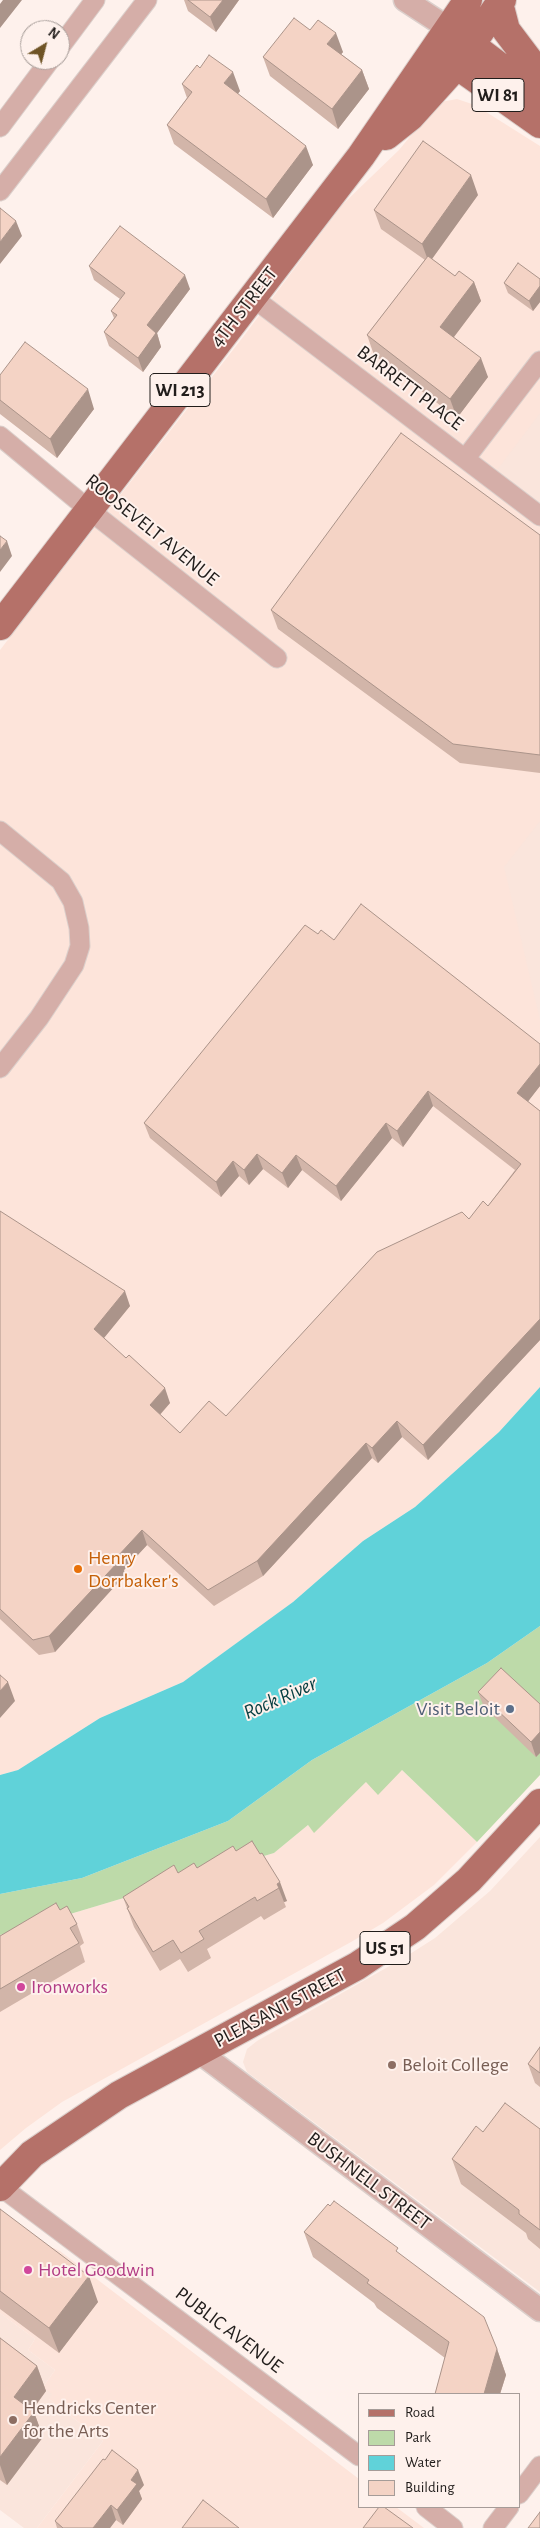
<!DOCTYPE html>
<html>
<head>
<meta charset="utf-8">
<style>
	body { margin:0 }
	#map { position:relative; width:540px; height:2528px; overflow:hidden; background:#fef1ec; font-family:"Alegreya Sans",sans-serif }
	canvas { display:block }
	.legend { position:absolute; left:358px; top:2393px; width:162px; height:115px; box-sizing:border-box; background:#fef1ec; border:1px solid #a69c98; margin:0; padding:6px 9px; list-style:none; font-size:15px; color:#211d1b }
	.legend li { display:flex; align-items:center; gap:10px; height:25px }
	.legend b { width:25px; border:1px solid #a69c98 }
	.north { position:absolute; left:20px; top:20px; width:50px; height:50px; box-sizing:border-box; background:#fef1ec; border:1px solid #a69c98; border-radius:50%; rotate:37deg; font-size:14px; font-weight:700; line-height:20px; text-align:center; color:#211d1b }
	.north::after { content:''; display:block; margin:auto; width:18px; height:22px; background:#6f5426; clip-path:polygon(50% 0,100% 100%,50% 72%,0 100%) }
</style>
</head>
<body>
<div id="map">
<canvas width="540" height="2528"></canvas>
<ul class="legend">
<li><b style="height:6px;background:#b57169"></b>Road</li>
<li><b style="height:14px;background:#bddaa9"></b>Park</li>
<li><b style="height:14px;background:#60d2d9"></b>Water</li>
<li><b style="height:14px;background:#f4d3c5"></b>Building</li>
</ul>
<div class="north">N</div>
</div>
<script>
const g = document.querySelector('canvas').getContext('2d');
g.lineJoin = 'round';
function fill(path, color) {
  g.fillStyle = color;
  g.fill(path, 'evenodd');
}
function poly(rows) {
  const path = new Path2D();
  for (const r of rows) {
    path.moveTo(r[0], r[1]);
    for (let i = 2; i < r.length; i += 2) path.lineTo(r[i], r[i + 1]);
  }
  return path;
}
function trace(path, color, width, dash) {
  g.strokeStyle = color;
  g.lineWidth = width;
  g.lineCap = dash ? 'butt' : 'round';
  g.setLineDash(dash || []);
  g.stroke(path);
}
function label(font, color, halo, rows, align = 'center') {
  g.font = font + ' "Alegreya Sans",sans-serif';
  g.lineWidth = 4;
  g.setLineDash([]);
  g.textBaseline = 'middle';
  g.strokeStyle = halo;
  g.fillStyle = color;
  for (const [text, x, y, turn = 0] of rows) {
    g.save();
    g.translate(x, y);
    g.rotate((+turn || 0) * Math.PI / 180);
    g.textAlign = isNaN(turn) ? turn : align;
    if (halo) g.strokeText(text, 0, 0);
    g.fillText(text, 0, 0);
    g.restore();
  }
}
fill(poly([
	[457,99,475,105,540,146,540,1387,499,1432,415,1507,363,1541,293,1602,183,1682,100,1718,18,1770,0,1775,0,650,243,337,343,204,399,150,432,110,441,102],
	[402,1770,477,1842,434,1885,383,1923,351,1942,62,2102,26,2128,0,2150,0,1935,274,1853,308,1825,314,1832,366,1782],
	[17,2223,49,2246,60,2251,359,2479,359,2507,396,2507,424,2528,37,2528,103,2441,49,2399,43,2387,55,2370,28,2350,35,2339,0,2313,0,2227]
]), '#fde4da');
fill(poly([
	[540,413,540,519,491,478],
	[540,821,540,1020,504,867],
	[540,1837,540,2292,255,2078,247,2072,243,2062,247,2049,257,2041,402,1959,435,1938,490,1891],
	[0,2313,35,2339,28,2350,55,2370,43,2387,52,2394,49,2399,103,2441,37,2528,24,2528,0,2510]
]), '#fae5dc');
fill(poly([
	[540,1626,540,1775,477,1842,402,1770,378,1795,366,1782,314,1833,308,1825,274,1853,0,1935,0,1894,82,1878,228,1821,312,1760,487,1663]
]), '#bddaa9');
fill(poly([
	[540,1387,540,1626,487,1663,312,1760,228,1821,82,1878,0,1894,0,1775,18,1770,100,1718,183,1682,293,1602,363,1541,415,1507,499,1432]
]), '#60d2d9');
const minor = poly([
	[60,47,95,0],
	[0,127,50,60],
	[0,191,147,0],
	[252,297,540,516],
	[0,436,88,509,277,658],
	[465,459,540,361],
	[0,831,61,881,73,902,79,928,80,946,74,965,39,1018,0,1068],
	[0,2186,359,2456],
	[519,2494,540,2466],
	[426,2507,453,2528],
	[493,2528,509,2507]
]);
const tertiary = poly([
	[405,0,448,28],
	[199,2052,540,2310]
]);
const primary = poly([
	[499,3,506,30,540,75],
	[458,35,540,97],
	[441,54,540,124],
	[386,136,410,117,457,65,502,0],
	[0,626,361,156,468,0],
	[0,2187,32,2154,119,2095,357,1966,415,1927,469,1880,540,1803]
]);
trace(minor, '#dbcfcb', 21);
trace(tertiary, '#dbcfcb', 25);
trace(primary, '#dbcfcb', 30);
trace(minor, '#d5aea8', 19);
trace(tertiary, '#d5aea8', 22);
trace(primary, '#b57169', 28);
fill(poly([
	[184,0,239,0,216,32,188,11],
	[310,30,343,52,341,54,362,70,369,89,338,129,270,76,263,57],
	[200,68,240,91,238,94,313,165,273,218,174,144,167,125,187,98,182,84],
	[478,195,432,259,455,276,474,282,481,301,454,337,488,377,457,418,374,355,367,335,425,260,381,229,374,210],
	[89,266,190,289,157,333,161,347,143,372,109,346,104,332,114,318,111,311,120,299,94,280],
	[540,279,540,302,533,311,508,293,504,283],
	[0,375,94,409,57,458,0,414],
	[540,535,540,773,460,763,278,629,271,610],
	[318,934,334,940,540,1086,528,1101,540,1111,540,1340,428,1460,402,1437,378,1463,372,1458,263,1576,214,1606,147,1545,124,1570,125,1575,55,1652,39,1655,0,1619,0,1211,130,1306,104,1338,170,1403,160,1415,180,1433,226,1416,469,1219,488,1206,515,1170,433,1106,403,1147,392,1138,341,1201,302,1170,288,1188,263,1169,249,1185,239,1176,221,1197,150,1138,144,1123],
	[478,1692,540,1704,540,1753,536,1757,484,1707],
	[252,1841,287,1901,284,1902,286,1907,264,1920,261,1916,207,1949,211,1958,188,1972,180,1959,160,1971,134,1927,123,1897,178,1873,197,1868,236,1851],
	[60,1910,77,1924,84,1943,80,1946,85,1962,0,2012,0,1936],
	[540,2047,540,2087,535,2083,528,2064],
	[540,2129,540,2249,528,2239,526,2233,461,2184,452,2159,483,2132],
	[0,2209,98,2302,59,2353,0,2309],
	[304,2232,400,2254,497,2349,506,2375,500,2394,435,2394,445,2358,377,2308,374,2303,313,2257],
	[0,2338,37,2366,46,2391,32,2411,34,2412,43,2437,7,2485,0,2480],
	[144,2485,139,2491,142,2499,123,2525,116,2520,110,2528,57,2528,55,2521]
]), '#d2b5a9');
fill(poly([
	[3,0,22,0,0,28,0,4],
	[223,0,239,0,216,32,210,17],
	[336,33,343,52,334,63,327,44],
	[362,70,369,89,338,129,332,109],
	[233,72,240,91,231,102,224,83],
	[306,146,313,165,273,218,266,199],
	[471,175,478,195,429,263,422,244],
	[16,221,22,236,0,264,0,242],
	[185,275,190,289,157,333,161,347,143,372,138,358,147,325],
	[474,282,481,301,447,346,440,327],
	[540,286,540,302,533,311,529,301],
	[481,358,488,377,457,418,450,399],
	[88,389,94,409,57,458,50,439],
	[7,541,12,556,0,572,0,550],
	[540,1064,540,1086,523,1108,517,1093],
	[428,1091,433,1106,403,1147,397,1131],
	[386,1123,392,1138,341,1201,336,1186],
	[257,1154,263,1169,249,1185,244,1170],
	[296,1155,302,1170,288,1188,282,1173],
	[233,1161,239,1176,221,1197,216,1182],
	[125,1291,130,1306,99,1344,94,1329],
	[540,1319,540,1340,428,1460,423,1445],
	[165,1388,170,1403,155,1420,150,1405],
	[397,1421,402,1437,378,1463,372,1448],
	[366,1443,372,1458,263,1576,257,1561],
	[142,1530,147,1545,124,1570,125,1575,55,1652,49,1636,117,1557],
	[8,1682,15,1701,0,1718,0,1691],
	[540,1732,540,1753,536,1757,531,1742],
	[280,1882,287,1901,284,1902,277,1884],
	[89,2276,98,2302,59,2353,49,2328],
	[497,2349,506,2375,500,2394,484,2394],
	[37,2366,46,2391,23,2422,14,2397],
	[34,2412,43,2437,7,2485,0,2465,0,2457],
	[138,2470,144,2485,139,2491,142,2499,123,2525,117,2510,131,2480],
	[111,2505,116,2520,110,2528,93,2528]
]), '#ab948a');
const building = poly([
	[188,0,223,0,210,17,188,0],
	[294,18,310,30,318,20,336,33,327,44,362,70,332,109,263,57,294,18],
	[209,55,233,72,224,83,306,146,266,199,167,125,192,92,182,84,197,65,200,68,209,55],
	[423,141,471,175,422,244,374,210,423,141],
	[0,208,16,221,0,242,0,208],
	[120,226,185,275,147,325,156,333,138,358,104,332,117,315,111,311,125,293,89,266,120,226],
	[428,256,455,276,459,271,474,282,440,327,481,358,450,399,367,335,428,256],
	[518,263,540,279,540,286,529,301,504,283,518,263],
	[25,342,88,389,50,439,0,400,0,375,25,342],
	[401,433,540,535,540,755,453,744,271,610,401,433],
	[0,536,7,541,0,550,0,536],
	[361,904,540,1044,540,1064,517,1093,540,1111,540,1319,423,1445,397,1421,372,1448,366,1443,257,1561,208,1590,142,1530,117,1557,120,1560,49,1636,33,1640,0,1609,0,1211,125,1291,94,1329,126,1358,129,1355,165,1388,150,1405,180,1433,209,1401,226,1416,377,1252,462,1212,469,1219,483,1201,488,1206,521,1164,428,1091,397,1131,386,1123,336,1186,296,1155,282,1173,257,1154,244,1170,233,1161,216,1182,144,1123,305,925,318,934,321,930,334,940,361,904],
	[501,1668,540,1704,540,1732,531,1742,478,1692,501,1668],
	[0,1675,8,1682,0,1691,0,1675],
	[252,1841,260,1854,262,1853,280,1882,277,1884,279,1888,257,1901,255,1897,199,1931,204,1939,181,1953,173,1940,153,1952,127,1908,129,1907,123,1897,174,1865,178,1873,194,1863,197,1868,233,1846,236,1851,252,1841],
	[56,1903,60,1910,67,1906,77,1924,70,1928,79,1943,0,1989,0,1936,56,1903],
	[540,2047,540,2073,528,2064,540,2047],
	[505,2103,540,2129,540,2230,519,2214,519,2210,452,2159,476,2126,483,2132,505,2103],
	[334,2201,398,2248,396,2251,484,2317,497,2349,484,2394,435,2394,449,2342,367,2283,369,2280,304,2232,328,2204,330,2206,334,2201],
	[0,2209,89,2276,49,2328,0,2291,0,2209],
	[0,2338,37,2366,14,2397,34,2412,0,2457,0,2338],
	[112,2450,138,2470,131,2480,137,2484,117,2510,111,2505,93,2528,63,2528,55,2521,103,2459,105,2460,112,2450],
	[203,2500,239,2528,182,2528,203,2500],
	[379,2507,384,2507,413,2528,363,2528,379,2507],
	[540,2512,540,2528,528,2528,540,2512]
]);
fill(building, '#f4d3c5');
trace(building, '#ab948a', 1);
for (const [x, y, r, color] of [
	[78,1569,5,"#e8710a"],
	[510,1709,5,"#5c6f8a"],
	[21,1987,5,"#d1479c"],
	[392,2065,5,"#8d6e63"],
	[28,2270,5,"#d1479c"],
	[13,2420,5,"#8d6e63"]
]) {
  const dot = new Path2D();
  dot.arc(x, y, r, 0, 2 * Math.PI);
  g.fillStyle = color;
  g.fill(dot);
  trace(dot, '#fef1ec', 2);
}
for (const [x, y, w] of [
	[498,95,52],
	[180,390,60],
	[385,1948,50]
]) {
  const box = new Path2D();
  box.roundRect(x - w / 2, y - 16.5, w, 33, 4);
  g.fillStyle = '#fef1ec';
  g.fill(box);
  trace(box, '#211d1b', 1);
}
label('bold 19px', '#211d1b', null, [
	["WI 81",498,95],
	["WI 213",180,390],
	["US 51",385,1948]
]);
label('20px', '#211d1b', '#fef1ec', [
	["4TH STREET",244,307,-52],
	["BARRETT PLACE",410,388,37],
	["ROOSEVELT AVENUE",152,530,39],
	["PLEASANT STREET",280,2008,-28],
	["BUSHNELL STREET",369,2181,37],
	["PUBLIC AVENUE",229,2330,37]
]);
label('20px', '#c56008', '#fef1ec', [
	["Henry",88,1558],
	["Dorrbaker's",88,1581]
], 'left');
label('20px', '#4e5e75', '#fef1ec', [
	["Visit Beloit",500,1709]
], 'right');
label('20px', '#b23c85', '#fef1ec', [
	["Ironworks",31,1987],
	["Hotel Goodwin",38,2270]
], 'left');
label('20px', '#785e54', '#fef1ec', [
	["Beloit College",402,2065],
	["Hendricks Center",23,2408],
	["for the Arts",23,2431]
], 'left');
label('italic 21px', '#053d40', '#fef1ec', [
	["Rock River",280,1698,-24]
]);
</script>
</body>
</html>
